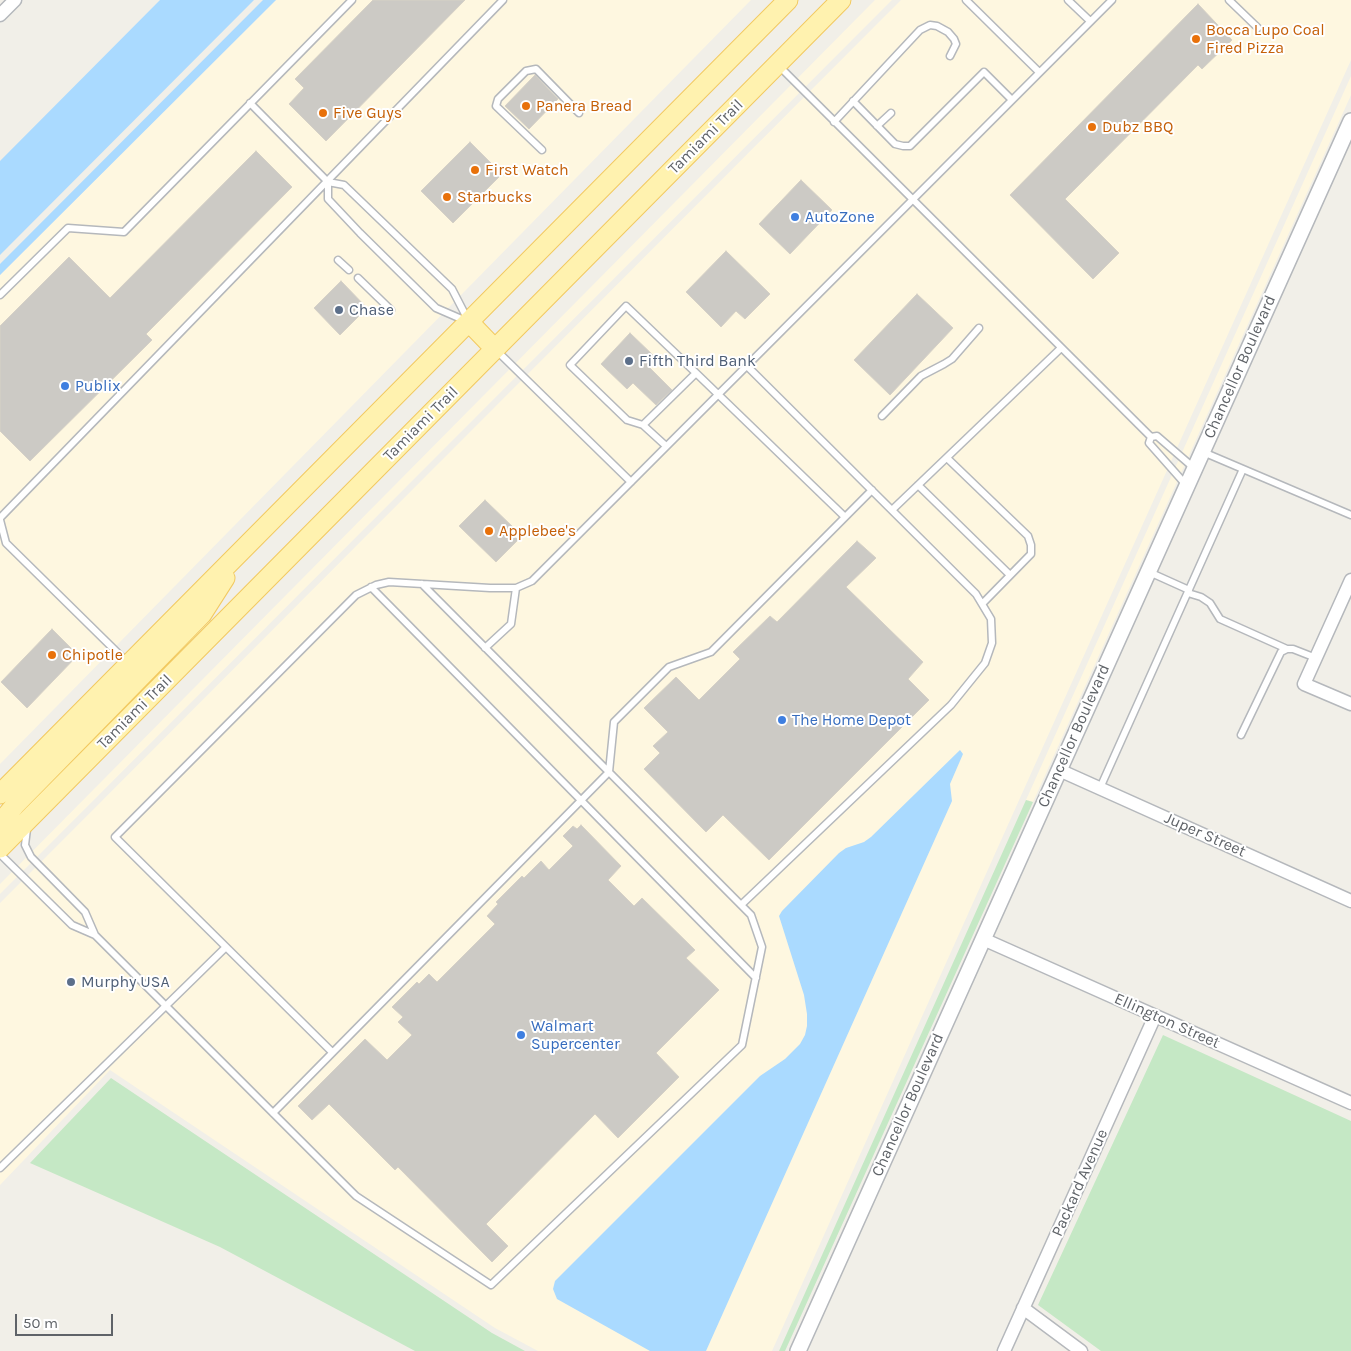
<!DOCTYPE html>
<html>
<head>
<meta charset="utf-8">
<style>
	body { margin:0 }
	#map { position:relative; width:1351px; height:1351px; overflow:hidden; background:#f1efe8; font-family:Karla,sans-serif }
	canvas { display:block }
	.scale { position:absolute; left:15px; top:1314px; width:98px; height:22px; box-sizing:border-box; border:2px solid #5f6368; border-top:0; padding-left:6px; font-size:15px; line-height:18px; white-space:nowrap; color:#5f6368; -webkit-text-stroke:4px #fff; paint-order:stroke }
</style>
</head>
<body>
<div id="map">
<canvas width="1351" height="1351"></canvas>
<div class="scale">50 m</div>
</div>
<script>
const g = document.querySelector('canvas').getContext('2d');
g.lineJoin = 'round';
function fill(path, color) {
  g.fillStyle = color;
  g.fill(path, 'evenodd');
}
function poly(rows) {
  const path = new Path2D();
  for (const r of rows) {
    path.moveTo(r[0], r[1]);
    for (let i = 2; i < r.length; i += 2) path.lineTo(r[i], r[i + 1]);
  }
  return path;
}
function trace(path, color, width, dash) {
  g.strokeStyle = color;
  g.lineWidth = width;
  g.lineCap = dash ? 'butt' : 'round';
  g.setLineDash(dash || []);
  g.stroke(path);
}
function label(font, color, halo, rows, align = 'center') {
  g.font = font + ' Karla,sans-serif';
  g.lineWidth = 4;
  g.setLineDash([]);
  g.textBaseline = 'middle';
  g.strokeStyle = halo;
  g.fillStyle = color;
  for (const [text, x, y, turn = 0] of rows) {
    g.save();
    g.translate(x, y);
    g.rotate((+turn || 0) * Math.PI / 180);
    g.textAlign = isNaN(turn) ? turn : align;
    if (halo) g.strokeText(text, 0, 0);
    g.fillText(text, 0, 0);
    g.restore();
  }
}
fill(poly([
	[276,0,751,0,0,764,0,275],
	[875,0,892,0,0,894,0,884],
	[901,0,1351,0,1351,60,772,1351,538,1351,495,1328,110,1070,0,1185,0,903],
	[1351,76,1351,95,1033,802,1026,800]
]), '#fef7e0');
fill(poly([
	[1026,800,1033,802,785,1351,779,1351],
	[1163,1035,1351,1121,1351,1351,1101,1351,1038,1305],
	[111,1078,492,1333,525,1351,415,1351,220,1247,30,1163]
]), '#c5e8c5');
fill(poly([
	[160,0,254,0,0,255,0,161],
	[263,0,276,0,0,275,0,264],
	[960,750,963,754,950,784,952,801,706,1351,650,1351,557,1299,553,1289,555,1281,760,1076,785,1059,800,1044,805,1035,807,1026,807,1014,804,995,779,916,782,911,839,853,846,848,864,842,871,837]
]), '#aadaff');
const building = poly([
	[373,0,465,0,326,141,289,104,304,88,295,79,373,0],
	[1198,4,1232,40,1202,69,1198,65,1065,199,1119,253,1093,279,1010,195,1198,4],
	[535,75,558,99,529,129,505,106,535,75],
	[470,142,502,174,453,223,421,191,470,142],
	[256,151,292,187,146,334,152,340,30,461,0,431,0,326,69,257,110,298,256,151],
	[801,180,832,210,790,254,759,224,801,180],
	[726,251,770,294,745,319,736,311,721,327,686,292,726,251],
	[341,281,367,308,340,335,314,308,341,281],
	[917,294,953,328,890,395,854,360,917,294],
	[630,333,656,358,649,367,672,390,656,405,633,383,627,389,601,364,630,333],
	[485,500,515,529,511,533,518,540,496,562,459,526,485,500],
	[857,541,876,558,846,587,923,662,908,679,929,700,769,860,723,815,706,832,644,769,660,753,653,746,668,732,644,708,676,677,699,700,740,659,733,652,770,616,777,622,857,541],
	[52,629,78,655,27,708,1,682,52,629],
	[581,825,621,866,608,880,634,906,642,898,695,950,686,958,719,990,656,1053,679,1077,618,1138,595,1114,486,1224,508,1246,492,1262,398,1167,395,1170,329,1104,312,1120,298,1106,365,1039,387,1060,412,1035,398,1022,403,1017,392,1007,417,982,419,984,429,974,437,982,495,924,487,916,498,904,496,902,522,876,524,878,541,861,549,870,573,846,563,836,573,826,577,829,581,825]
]);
fill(building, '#cccac5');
trace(building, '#d6d1c6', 1);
const service = poly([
	[966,0,1039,72],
	[1068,0,1090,21],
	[1229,0,1258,28],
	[779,66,1151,437,1157,436,1194,468],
	[853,101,895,144,903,146,910,146,984,72,1012,100],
	[250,103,328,182,344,185,452,289,468,320],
	[834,122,920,30,930,25,937,26,948,32,954,39,956,44,950,56],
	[877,126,891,113],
	[542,150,496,106,498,99,526,71,536,69,579,113],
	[328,182,328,199,360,233,436,308,466,321],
	[338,260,349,270],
	[358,278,391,310],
	[0,295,68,228,124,232,352,0],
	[496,350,631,482],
	[696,373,643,425,627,420,570,365,626,306,696,373,845,517],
	[882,416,921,376,944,364,952,359,979,328],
	[643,425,666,446],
	[1151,437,1149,443,1187,486],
	[1203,452,1351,515],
	[947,458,1028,536,1031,545,1031,554,982,604],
	[918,485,1010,575],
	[892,510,1061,348],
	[0,518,503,0],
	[0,520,6,543,128,663],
	[1149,572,1189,590],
	[371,587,756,978],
	[1188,593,1201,597,1210,603,1220,619,1287,649],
	[485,648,511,624,516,588],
	[1241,735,1281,652,1287,649,1293,649,1316,658],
	[1100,788,1243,469],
	[27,829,25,845,31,857,85,912,95,935],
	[0,854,72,925,95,935,356,1196,491,1285,742,1045,762,947,751,915,422,584],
	[741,905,951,705,985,663,992,643,991,619,976,594,747,366],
	[332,1052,115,837,356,595,376,585,389,582,490,588,516,588,532,581,1112,0],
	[273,1113,609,772,614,722,669,667,711,652,872,490],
	[0,1168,226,947]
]);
const minor = poly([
	[0,15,15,0],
	[1351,580,1304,684,1351,704],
	[1059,770,1351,901],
	[983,939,1351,1103],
	[1023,1308,1081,1351],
	[1004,1351,1155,1016]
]);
const tertiary = poly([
	[798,1351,1351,121]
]);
const primary = poly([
	[469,322,495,349],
	[0,794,788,0],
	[0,827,2,821,16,804,202,614,225,578],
	[0,848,841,0]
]);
trace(service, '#b5b8bc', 9);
trace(minor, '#b5b8bc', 15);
trace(tertiary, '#b5b8bc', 18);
trace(primary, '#f2c960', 21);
trace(service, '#fff', 6);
trace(minor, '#fff', 12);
trace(tertiary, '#fff', 15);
trace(primary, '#fff2af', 19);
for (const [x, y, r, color] of [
	[1196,39,5,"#e8710a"],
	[526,106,5,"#e8710a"],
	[323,113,5,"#e8710a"],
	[1092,127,5,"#e8710a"],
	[475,170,5,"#e8710a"],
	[447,197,5,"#e8710a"],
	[795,217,5,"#3f7fe0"],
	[339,310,5,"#5c6f8a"],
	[629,361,5,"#5c6f8a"],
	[65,386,5,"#3f7fe0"],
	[489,531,5,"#e8710a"],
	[52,655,5,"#e8710a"],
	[782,720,5,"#3f7fe0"],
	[71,982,5,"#5c6f8a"],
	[521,1035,5,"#3f7fe0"]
]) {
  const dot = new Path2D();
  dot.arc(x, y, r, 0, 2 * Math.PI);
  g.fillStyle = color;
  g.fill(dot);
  trace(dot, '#fff', 2);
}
label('16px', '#c56008', '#fff', [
	["Bocca Lupo Coal",1206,30],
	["Fired Pizza",1206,48],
	["Panera Bread",536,106],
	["Five Guys",333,113],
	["Dubz BBQ",1102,127],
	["First Watch",485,170],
	["Starbucks",457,197],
	["Applebee's",499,531],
	["Chipotle",62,655]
], 'left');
label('16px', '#5f6368', '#fff', [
	["Tamiami Trail",706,137,-45],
	["Chancellor Boulevard",1240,367,-66],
	["Tamiami Trail",421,424,-45],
	["Tamiami Trail",135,712,-45],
	["Chancellor Boulevard",1074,736,-66],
	["Juper Street",1205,835,24],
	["Ellington Street",1167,1021,24],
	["Chancellor Boulevard",908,1105,-66],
	["Packard Avenue",1080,1183,-66]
]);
label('16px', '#366cbe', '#fff', [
	["AutoZone",805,217],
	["Publix",75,386],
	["The Home Depot",792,720],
	["Walmart",531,1026],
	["Supercenter",531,1044]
], 'left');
label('16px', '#4e5e75', '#fff', [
	["Chase",349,310],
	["Fifth Third Bank",639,361],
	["Murphy USA",81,982]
], 'left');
</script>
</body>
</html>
